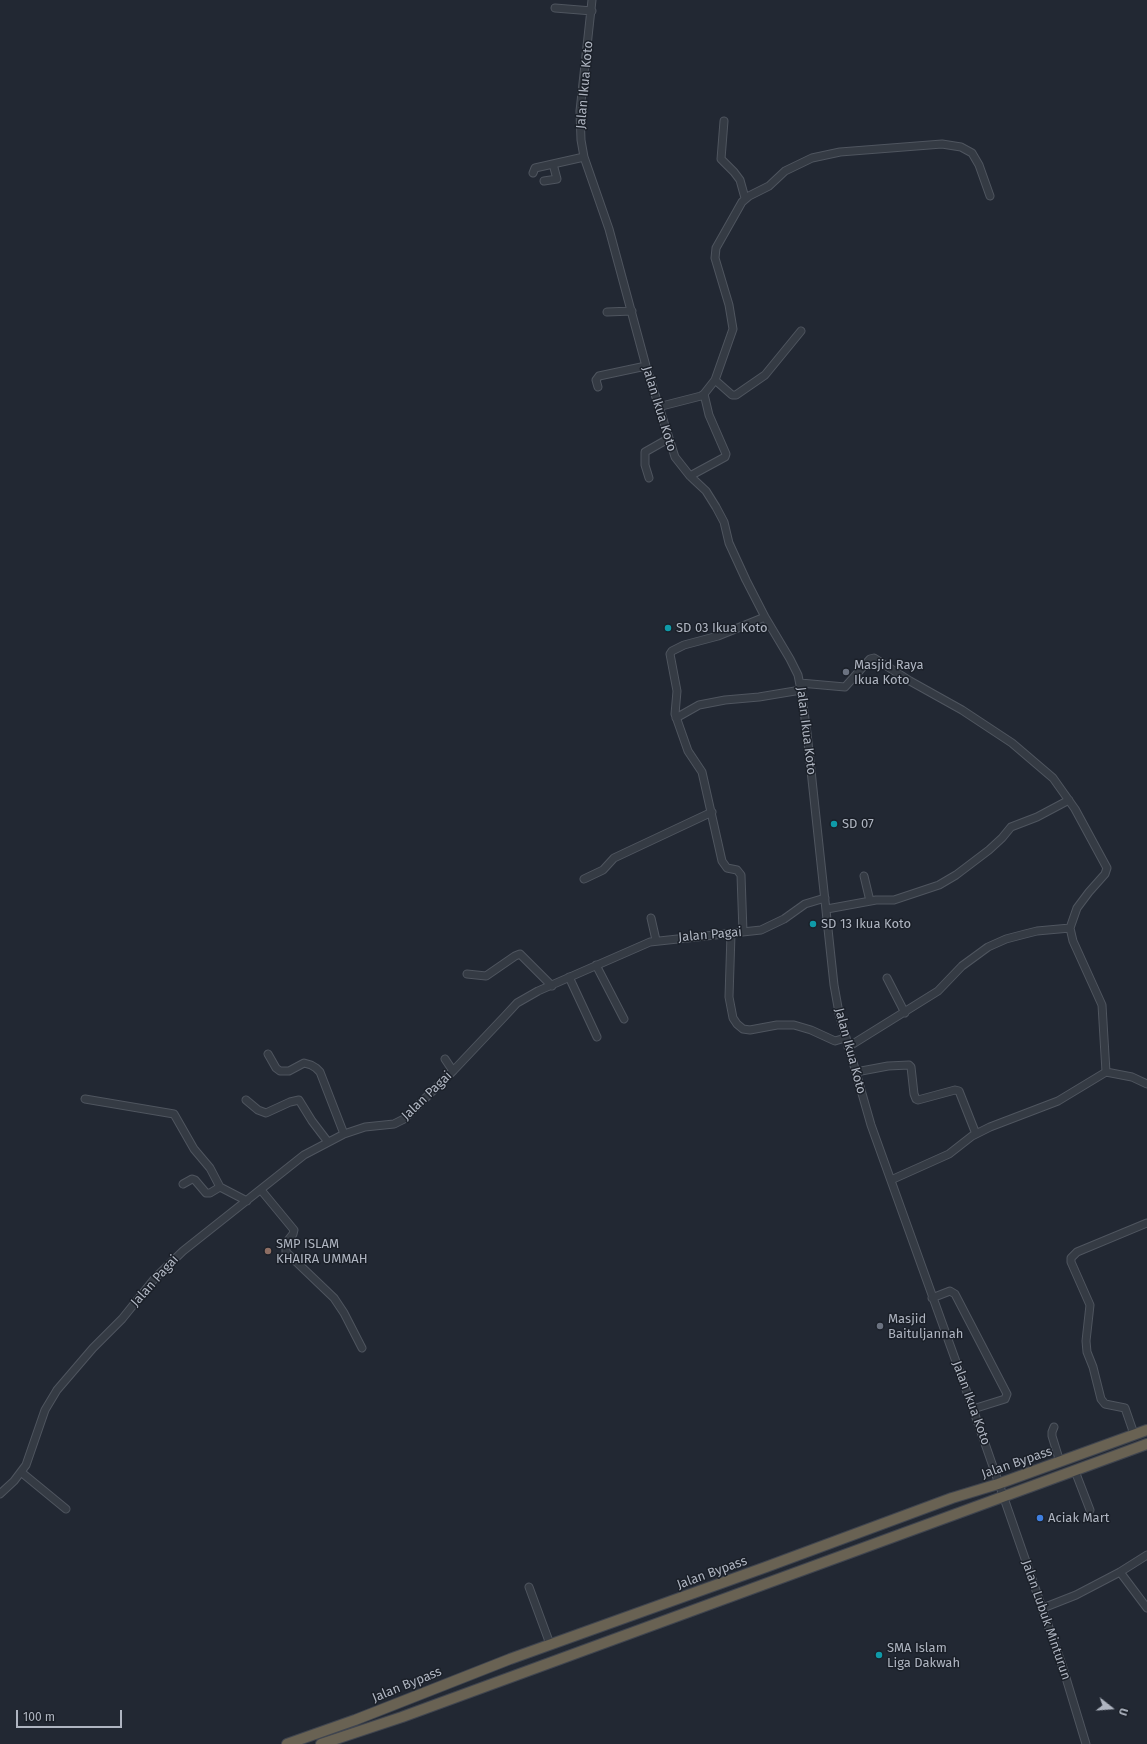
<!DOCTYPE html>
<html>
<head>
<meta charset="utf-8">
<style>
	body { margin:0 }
	#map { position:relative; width:1147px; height:1744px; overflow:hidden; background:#222833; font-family:"Fira Sans",sans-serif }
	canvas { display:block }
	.north { position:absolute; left:1091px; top:1688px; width:40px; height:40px; -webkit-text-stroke:3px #1b2029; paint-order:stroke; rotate:107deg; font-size:11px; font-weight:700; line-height:16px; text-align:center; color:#afb5c1 }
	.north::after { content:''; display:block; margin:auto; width:14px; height:18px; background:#afb5c1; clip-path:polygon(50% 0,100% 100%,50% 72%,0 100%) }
	.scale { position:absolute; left:16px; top:1710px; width:106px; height:18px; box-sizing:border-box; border:2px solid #afb5c1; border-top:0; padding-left:5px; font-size:12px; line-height:14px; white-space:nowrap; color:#afb5c1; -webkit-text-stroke:3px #1b2029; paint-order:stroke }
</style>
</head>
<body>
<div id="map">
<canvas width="1147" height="1744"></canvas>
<div class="north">U</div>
<div class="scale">100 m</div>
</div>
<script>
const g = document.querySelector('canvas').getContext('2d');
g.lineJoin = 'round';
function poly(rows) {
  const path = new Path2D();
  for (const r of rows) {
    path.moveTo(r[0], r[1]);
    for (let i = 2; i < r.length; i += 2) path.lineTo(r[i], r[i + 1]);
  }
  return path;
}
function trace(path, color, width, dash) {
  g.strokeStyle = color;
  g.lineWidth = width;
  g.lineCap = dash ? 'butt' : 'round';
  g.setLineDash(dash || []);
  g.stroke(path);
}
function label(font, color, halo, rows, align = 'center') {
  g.font = font + ' "Fira Sans",sans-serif';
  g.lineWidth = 3;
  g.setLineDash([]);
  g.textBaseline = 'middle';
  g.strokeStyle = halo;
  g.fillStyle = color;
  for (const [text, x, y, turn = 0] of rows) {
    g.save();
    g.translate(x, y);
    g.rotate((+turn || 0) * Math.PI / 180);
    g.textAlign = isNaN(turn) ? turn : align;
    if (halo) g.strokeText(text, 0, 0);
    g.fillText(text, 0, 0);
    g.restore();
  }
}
const minor = poly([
	[592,0,580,111,581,140,584,157,609,229,646,366,675,457,690,476,706,491,716,507,724,522,729,543,746,580,765,617,790,659,798,675,801,690,807,733,834,985,839,1013,871,1125,973,1409,1063,1668,1086,1744],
	[555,8,592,11],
	[724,121,721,159,734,172,740,180,745,198],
	[533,173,535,168,584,157],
	[544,181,557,179,553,164],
	[607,312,632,311],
	[715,380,732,395,736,395,765,375,801,331],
	[598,387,596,380,599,376,646,366],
	[658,407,701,396,704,394,715,380,733,329,729,305,715,258,716,248,742,202,749,196,769,186,785,171,812,158,840,152,942,144,961,147,972,153,979,165,990,196],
	[690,476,725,457,726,454,709,415,704,394],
	[649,478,645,465,645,452,668,439],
	[800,683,845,687,870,659,874,658,910,681,962,710,1012,743,1053,778,1075,809,1107,868,1105,874,1089,892,1077,908,1070,928,1073,941,1102,1005,1106,1072,1132,1077,1147,1084],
	[676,718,699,705,725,700,759,697,801,690],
	[864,876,870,901],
	[584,879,603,870,614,858,712,812],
	[827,909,876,900,894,900,939,885,956,875,989,850,1002,838,1011,827,1037,817,1069,800],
	[651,918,656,940],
	[743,932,741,875,737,870,727,868,722,861,702,772,688,751,675,714,677,691,670,654,672,651,684,645,718,636,765,617],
	[731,934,729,997,733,1018,737,1024,743,1029,750,1030,777,1025,794,1025,811,1030,835,1041,845,1038],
	[596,965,624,1019],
	[467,974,486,976,515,956,520,954,552,986],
	[569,977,597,1037],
	[887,978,905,1013],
	[848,1047,938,991,962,966,988,947,1006,939,1025,934,1037,931,1070,928],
	[268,1054,276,1068,280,1071,289,1071,304,1063,311,1065,316,1068,320,1072,344,1134],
	[445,1059,453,1071],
	[856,1072,888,1066,909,1065,911,1067,914,1094,916,1099,918,1100,955,1090,959,1091,976,1134],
	[85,1099,174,1114,194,1149,210,1168,220,1187],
	[246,1100,258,1110,266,1113,290,1102,299,1100,312,1121,328,1142],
	[891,1180,949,1154,972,1136,990,1127,1058,1101,1106,1072],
	[183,1184,192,1179,195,1180,206,1193,210,1193,220,1187,247,1201],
	[261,1190,294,1230,293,1234,286,1243,286,1252,334,1298,344,1313,362,1348],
	[932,1298,950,1291,955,1294,1007,1394,1005,1399,973,1409],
	[1054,1427,1052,1432,1052,1436,1060,1462],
	[1134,1434,1125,1408,1105,1404,1101,1399,1093,1367,1087,1352,1086,1341,1090,1305,1071,1262,1071,1258,1077,1252,1147,1223],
	[1075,1471,1090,1510],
	[21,1472,66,1509],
	[0,1494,14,1481,26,1465,45,1410,57,1390,93,1348,122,1319,155,1278,183,1251,304,1155,344,1134,365,1127,394,1124,404,1119,453,1071,505,1016,517,1003,538,991,650,942,761,930,784,919,805,904,825,898],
	[1120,1572,1147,1608],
	[529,1587,550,1644],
	[1043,1608,1076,1595,1120,1572,1147,1555]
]);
const highway = poly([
	[287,1744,355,1720,510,1659,766,1567,952,1498,998,1484,1147,1430],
	[321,1744,402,1717,1147,1444]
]);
trace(minor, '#4f555f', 9);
trace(highway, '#40454f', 12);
trace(minor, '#353b44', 7);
trace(highway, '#696253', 10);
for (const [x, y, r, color] of [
	[668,628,4,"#0f9aa8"],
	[846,672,4,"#6b7280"],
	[834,824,4,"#0f9aa8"],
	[813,924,4,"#0f9aa8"],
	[268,1251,4,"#8d6e63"],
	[880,1326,4,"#6b7280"],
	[1040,1518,4,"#3f7fe0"],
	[879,1655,4,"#0f9aa8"]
]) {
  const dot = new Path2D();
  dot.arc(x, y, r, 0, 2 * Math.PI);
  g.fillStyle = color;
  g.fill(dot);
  trace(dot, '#1b2029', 1.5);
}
label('13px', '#afb5c1', '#1b2029', [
	["Jalan Ikua Koto",585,85,-85],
	["Jalan Ikua Koto",659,409,73],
	["Jalan Ikua Koto",806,731,83],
	["Jalan Pagai",710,935,-5],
	["Jalan Ikua Koto",850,1051,75],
	["Jalan Pagai",427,1096,-44],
	["Jalan Pagai",155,1281,-48],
	["Jalan Ikua Koto",971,1403,70],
	["Jalan Bypass",1017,1463,-19],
	["Jalan Bypass",712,1573,-20],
	["Jalan Lubuk Minturun",1046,1620,71],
	["Jalan Bypass",407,1685,-22]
]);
label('13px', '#afb5c1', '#1b2029', [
	["SD 03 Ikua Koto",676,628],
	["Masjid Raya",854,665],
	["Ikua Koto",854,680],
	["SD 07",842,824],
	["SD 13 Ikua Koto",821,924],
	["SMP ISLAM",276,1244],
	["KHAIRA UMMAH",276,1259],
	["Masjid",888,1319],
	["Baituljannah",888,1334],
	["Aciak Mart",1048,1518],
	["SMA Islam",887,1648],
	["Liga Dakwah",887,1663]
], 'left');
</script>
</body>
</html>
